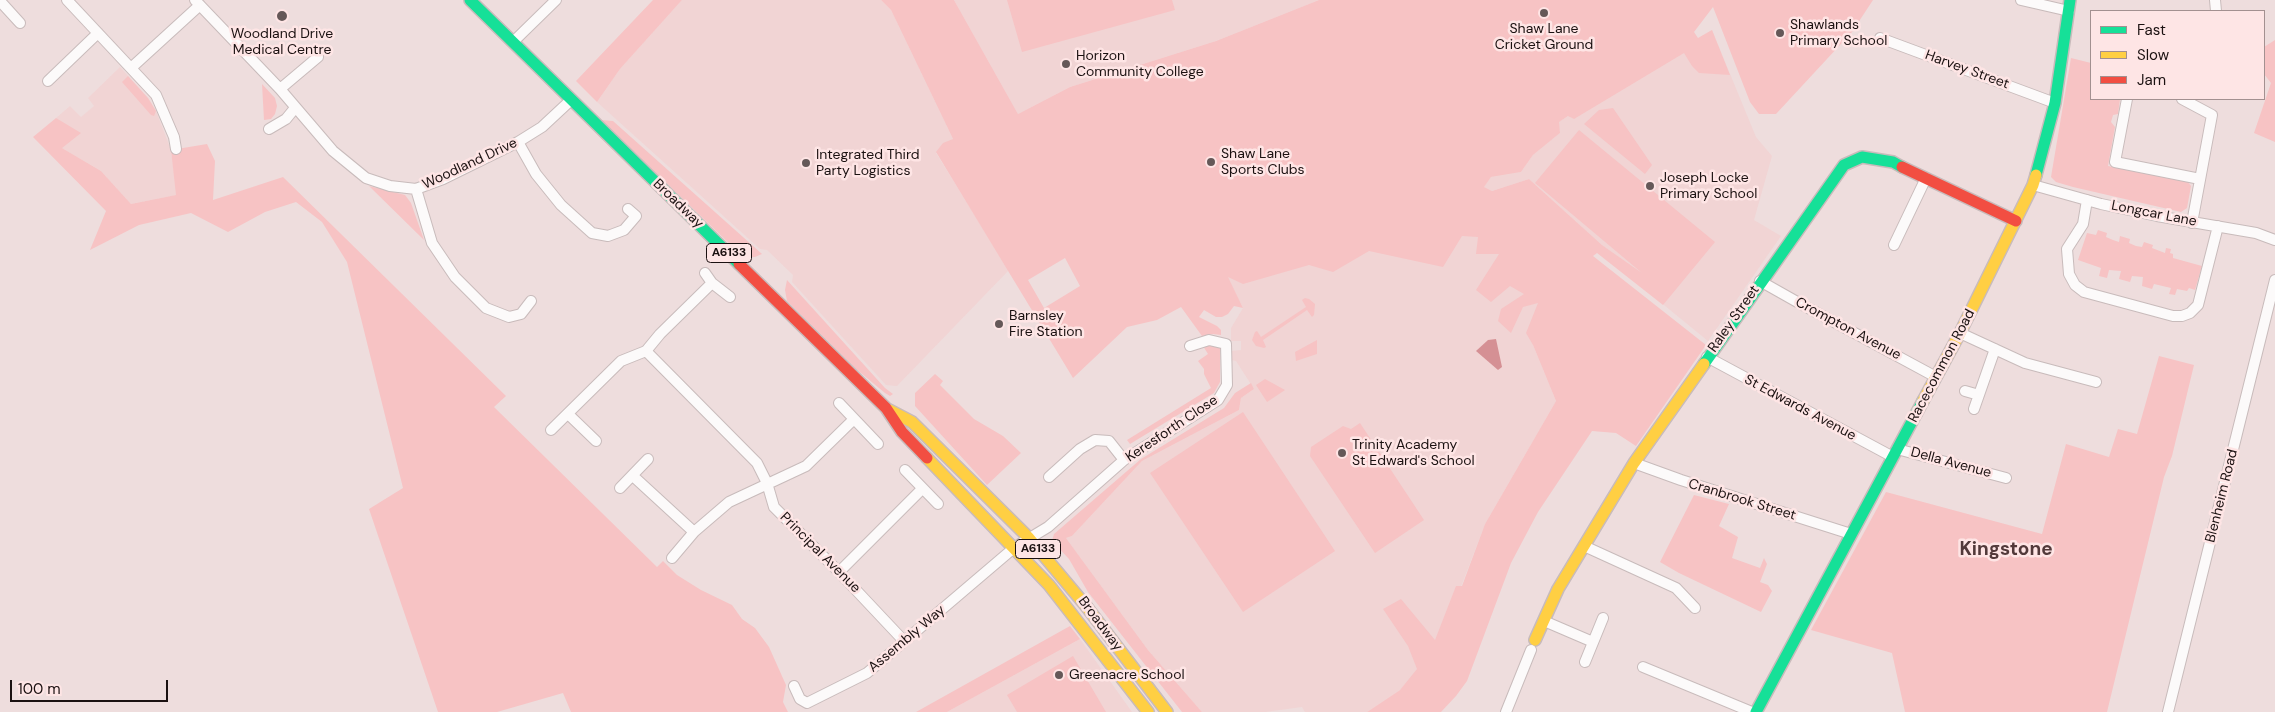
<!DOCTYPE html>
<html>
<head>
<meta charset="utf-8">
<style>
	body { margin:0 }
	#map { position:relative; width:2275px; height:712px; overflow:hidden; background:#edd; font-family:"DM Sans",sans-serif }
	canvas { display:block }
	.legend { position:absolute; left:2090px; top:10px; width:175px; height:90px; box-sizing:border-box; background:#fee5e5; border:1px solid #a39090; margin:0; padding:6px 9px; list-style:none; font-size:15px; color:#1b1111 }
	.legend li { display:flex; align-items:center; gap:10px; height:25px }
	.legend b { width:25px; border:1px solid #a39090 }
	.scale { position:absolute; left:10px; top:680px; width:158px; height:22px; box-sizing:border-box; border:2px solid #1b1111; border-top:0; padding-left:6px; font-size:15px; line-height:18px; white-space:nowrap; color:#1b1111; -webkit-text-stroke:4px #fee5e5; paint-order:stroke }
</style>
</head>
<body>
<div id="map">
<canvas width="2275" height="712"></canvas>
<ul class="legend">
<li><b style="height:6px;background:#16e098"></b>Fast</li>
<li><b style="height:6px;background:#ffcf43"></b>Slow</li>
<li><b style="height:6px;background:#f24e42"></b>Jam</li>
</ul>
<div class="scale">100 m</div>
</div>
<script>
const g = document.querySelector('canvas').getContext('2d');
g.lineJoin = 'round';
function fill(path, color) {
  g.fillStyle = color;
  g.fill(path, 'evenodd');
}
function poly(rows) {
  const path = new Path2D();
  for (const r of rows) {
    path.moveTo(r[0], r[1]);
    for (let i = 2; i < r.length; i += 2) path.lineTo(r[i], r[i + 1]);
  }
  return path;
}
function trace(path, color, width, dash) {
  g.strokeStyle = color;
  g.lineWidth = width;
  g.lineCap = dash ? 'butt' : 'round';
  g.setLineDash(dash || []);
  g.stroke(path);
}
function label(font, color, halo, rows, align = 'center') {
  g.font = font + ' "DM Sans",sans-serif';
  g.lineWidth = 5;
  g.setLineDash([]);
  g.textBaseline = 'middle';
  g.strokeStyle = halo;
  g.fillStyle = color;
  for (const [text, x, y, turn = 0] of rows) {
    g.save();
    g.translate(x, y);
    g.rotate((+turn || 0) * Math.PI / 180);
    g.textAlign = isNaN(turn) ? turn : align;
    if (halo) g.strokeText(text, 0, 0);
    g.fillText(text, 0, 0);
    g.restore();
  }
}
fill(poly([
	[682,0,881,0,891,10,953,139,936,153,1009,270,897,386,886,385,792,282,793,275,767,250,760,249,597,102,620,69],
	[954,0,1319,0,1216,41,1070,87,1018,114],
	[1712,30,1756,137,1772,156,1754,220,1781,236,1708,341,1648,292,1650,279,1602,245,1529,179,1492,191,1483,187,1491,177,1521,172,1533,155,1560,133,1558,122],
	[120,67,148,98,156,111,171,150,177,195,131,204,101,171,62,148,56,118,70,106,81,117,94,106,88,98],
	[1439,195,1568,238,1533,345,1556,401,1485,524,1431,665,1400,690,1367,712,1305,712,1302,707,1265,712,1202,712,1148,650,1066,538,1072,536,1142,461,1239,410,1241,398,1254,389,1236,361,1232,360,1231,351,1241,350,1241,341,1231,341,1231,328,1243,308,1227,277],
	[1080,639,1132,712,947,712]
]), '#f1d4d4');
fill(poly([
	[653,0,682,0,620,69,597,102,576,81],
	[881,0,954,0,1018,114,1070,87,1216,41,1319,0,1873,0,1852,32,1776,114,1759,114,1750,102,1713,7,1694,32,1698,38,1712,30,1730,75,1699,73,1692,66,1684,53,1574,119,1568,116,1559,122,1560,133,1533,155,1521,172,1491,177,1484,187,1492,191,1529,179,1602,245,1642,273,1535,183,1579,130,1715,242,1663,305,1597,253,1593,256,1706,345,1636,446,1616,433,1592,431,1538,512,1511,563,1467,681,1456,696,1441,712,1367,712,1400,690,1417,669,1408,646,1383,609,1401,599,1435,640,1456,586,1462,586,1485,524,1556,401,1533,345,1526,333,1538,303,1523,307,1511,333,1498,321,1501,309,1524,294,1510,286,1491,302,1476,290,1499,254,1476,254,1478,237,1462,236,1443,267,1369,251,1333,272,1309,265,1243,284,1228,277,1243,308,1234,306,1228,314,1222,317,1216,317,1204,310,1199,317,1217,326,1221,330,1221,335,1213,334,1202,336,1181,307,1157,320,1127,327,1073,378,936,152,943,143,953,139,891,10],
	[1065,258,1080,286,1044,308,1028,280],
	[1007,0,1172,0,1175,10,1022,52],
	[2275,40,2275,142,2254,133,2271,83,2264,74,2264,47],
	[2071,58,2091,63,2091,99,2120,99,2118,114,2113,115,2111,122,2115,127,2108,166,2188,182,2191,186,2187,208,2181,212,2073,187,2056,182,2051,177],
	[128,76,148,98,156,111,154,116,151,115,122,82],
	[262,84,275,98,277,106,275,114,271,119,264,120],
	[1613,108,1652,165,1645,174,1584,124,1599,110],
	[56,118,81,133,62,148,101,171,131,204,176,195,171,150,207,144,215,161,213,200,283,177,506,396,494,407,657,567,663,561,677,575,701,590,732,605,742,619,755,628,769,647,786,685,783,702,788,712,571,712,563,693,497,712,438,712,369,509,403,488,347,262,322,222,296,202,265,212,228,232,191,213,139,225,90,250,106,211,33,137],
	[601,120,613,121,762,254,755,257,745,257,738,252],
	[369,186,405,195,411,203,424,240],
	[2098,230,2107,233,2106,237,2113,240,2119,242,2120,236,2130,239,2129,243,2136,246,2142,247,2144,242,2153,245,2152,248,2165,253,2166,248,2171,249,2170,253,2173,254,2173,258,2202,266,2195,290,2189,288,2187,291,2177,289,2175,295,2169,294,2171,288,2154,284,2152,289,2142,286,2143,277,2132,276,2130,282,2119,279,2121,271,2109,270,2107,278,2099,276,2101,268,2078,260,2087,233,2096,235],
	[787,280,885,388,893,394,890,396,885,393,856,369,787,301,785,290],
	[1305,298,1309,299,1315,304,1314,315,1312,317,1307,310,1263,340,1266,347,1264,348,1256,346,1252,340,1255,332,1257,331,1261,337,1306,307,1302,300],
	[1317,340,1317,354,1296,361,1295,352],
	[1208,343,1220,348,1220,382,1214,393,1130,444,1127,440,1211,388,1204,374,1204,369,1198,361,1208,354,1203,346],
	[2159,356,2194,365,2172,456,2164,477,2107,712,1905,712,1892,653,1811,630,1886,492,2042,534,2066,444,2109,457,2118,429,2137,434],
	[935,374,943,381,940,385,974,419,1003,436,1021,453,987,485,915,406,915,393],
	[1265,379,1285,390,1267,402,1256,385],
	[1251,383,1254,389,1241,398,1239,410,1142,461,1072,536,1066,538,1148,650,1202,712,1182,712,1088,592,1069,559,1052,541,1054,534,1141,459,1224,408,1235,393],
	[1243,412,1335,551,1243,612,1150,473],
	[1360,423,1424,520,1375,553,1310,456,1311,447,1343,426,1351,429],
	[1694,495,1729,504,1719,526,1738,537,1732,558,1760,568,1764,558,1767,564,1760,582,1768,585,1772,591,1761,612,1679,573,1660,562],
	[1070,626,1080,639,947,712,916,712],
	[1073,656,1106,712,1017,712,1007,695]
]), '#f7c3c4');
fill(poly([
	[1496,339,1502,367,1498,370,1476,351,1488,340]
]), '#d59094');
const street = poly([
	[67,0,156,95,174,137,176,149],
	[195,0,280,89,333,151,366,178,390,186,416,189,443,179,518,142,542,127,571,100],
	[2021,0,2069,11],
	[2215,0,2216,11],
	[0,1,20,23],
	[1880,38,2055,103],
	[513,42,556,0],
	[131,68,200,5],
	[48,81,98,33],
	[280,89,318,57],
	[2127,99,2115,162,2200,179],
	[2182,99,2212,115,2192,223],
	[269,129,286,119,295,108],
	[518,142,536,174,561,205,592,233,608,236,624,230,636,216,628,209],
	[2033,185,2101,204,2157,216,2256,233,2275,240],
	[416,189,432,243,455,277,486,308,509,317,521,314,531,301],
	[2087,200,2083,224,2067,249,2069,274,2075,285,2084,292,2173,316,2182,316,2190,313,2198,305,2218,226],
	[1894,245,1926,178],
	[705,273,712,283,730,297],
	[1760,281,1799,303,1936,377],
	[1960,333,2025,363,2096,382],
	[646,351,757,463,767,483,774,507,839,572,903,640],
	[1707,357,1893,457],
	[1965,391,1979,395],
	[839,403,878,444],
	[1974,409,1995,349],
	[568,414,596,441],
	[551,430,621,361,646,351,660,334,712,283],
	[1897,449,2006,478],
	[1634,463,1681,480,1851,534],
	[905,470,938,504],
	[633,476,694,532],
	[1049,477,1080,449,1095,440,1109,441,1124,460],
	[620,488,648,459],
	[1584,546,1676,588,1695,608],
	[672,558,694,532,729,502,806,466,853,420],
	[839,572,922,489],
	[1544,621,1593,642],
	[1585,662,1603,618],
	[1643,667,1752,712],
	[794,686,800,699,807,703,867,673,1015,547,1048,527,1124,460,1218,400,1227,385,1226,344,1209,340,1190,346],
	[1506,712,1531,650],
	[2168,712,2275,280]
]);
const fast = poly([
	[470,0,739,264],
	[2036,175,2055,103,2070,0],
	[1704,364,1844,165,1862,157,1893,162,1902,167],
	[1756,712,1923,401]
]);
const slow = poly([
	[1923,401,1960,333,2033,185,2036,175],
	[889,410,912,422,1029,538,1086,606,1167,712],
	[927,458,1049,585,1148,712],
	[1535,640,1558,589,1634,463,1704,364]
]);
const jam = poly([
	[1902,167,2016,221],
	[739,264,886,408,902,432,927,458]
]);
trace(street, '#c8bbbb', 12);
trace(fast, '#c8bbbb', 14);
trace(slow, '#c8bbbb', 14);
trace(jam, '#c8bbbb', 14);
trace(street, '#fcfafa', 10);
trace(fast, '#16e098', 11);
trace(slow, '#ffcf43', 11);
trace(jam, '#f24e42', 11);
for (const [x, y, r, color] of [
	[1544,13,5,"#655858"],
	[282,16,6,"#655858"],
	[1780,33,5,"#655858"],
	[1066,64,5,"#655858"],
	[1211,162,5,"#655858"],
	[806,163,5,"#655858"],
	[1650,186,5,"#655858"],
	[999,324,5,"#655858"],
	[1342,453,5,"#655858"],
	[1059,675,5,"#655858"]
]) {
  const dot = new Path2D();
  dot.arc(x, y, r, 0, 2 * Math.PI);
  g.fillStyle = color;
  g.fill(dot);
  trace(dot, '#fee5e5', 2);
}
for (const [x, y, w] of [
	[729,253,45],
	[1038,549,45]
]) {
  const box = new Path2D();
  box.roundRect(x - w / 2, y - 9.5, w, 19, 4);
  g.fillStyle = '#fee5e5';
  g.fill(box);
  trace(box, '#1b1111', 1);
}
label('bold 12px', '#1b1111', null, [
	["A6133",729,253],
	["A6133",1038,549]
]);
label('14px', '#1b1111', '#fee5e5', [
	["Shawlands",1790,25],
	["Primary School",1790,41],
	["Shaw Lane",1544,29,"center"],
	["Cricket Ground",1544,45,"center"],
	["Woodland Drive",282,34,"center"],
	["Medical Centre",282,50,"center"],
	["Horizon",1076,56],
	["Community College",1076,72],
	["Shaw Lane",1221,154],
	["Sports Clubs",1221,170],
	["Integrated Third",816,155],
	["Party Logistics",816,171],
	["Joseph Locke",1660,178],
	["Primary School",1660,194],
	["Barnsley",1009,316],
	["Fire Station",1009,332],
	["Trinity Academy",1352,445],
	["St Edward's School",1352,461],
	["Greenacre School",1069,675]
], 'left');
label('14px', '#1b1111', '#fee5e5', [
	["Harvey Street",1967,70,20],
	["Woodland Drive",470,164,-25],
	["Broadway",678,204,44],
	["Longcar Lane",2154,214,11],
	["Raley Street",1734,319,-55],
	["Crompton Avenue",1848,329,28],
	["Racecommon Road",1942,366,-62],
	["St Edwards Avenue",1800,408,28],
	["Keresforth Close",1172,429,-34],
	["Della Avenue",1951,463,15],
	["Blenheim Road",2222,496,-76],
	["Cranbrook Street",1742,500,17],
	["Principal Avenue",820,553,45],
	["Broadway",1100,624,53],
	["Assembly Way",907,639,-40]
]);
label('bold 19px', '#52393a', '#fee5e5', [
	["Kingstone",2006,550]
]);
</script>
</body>
</html>
